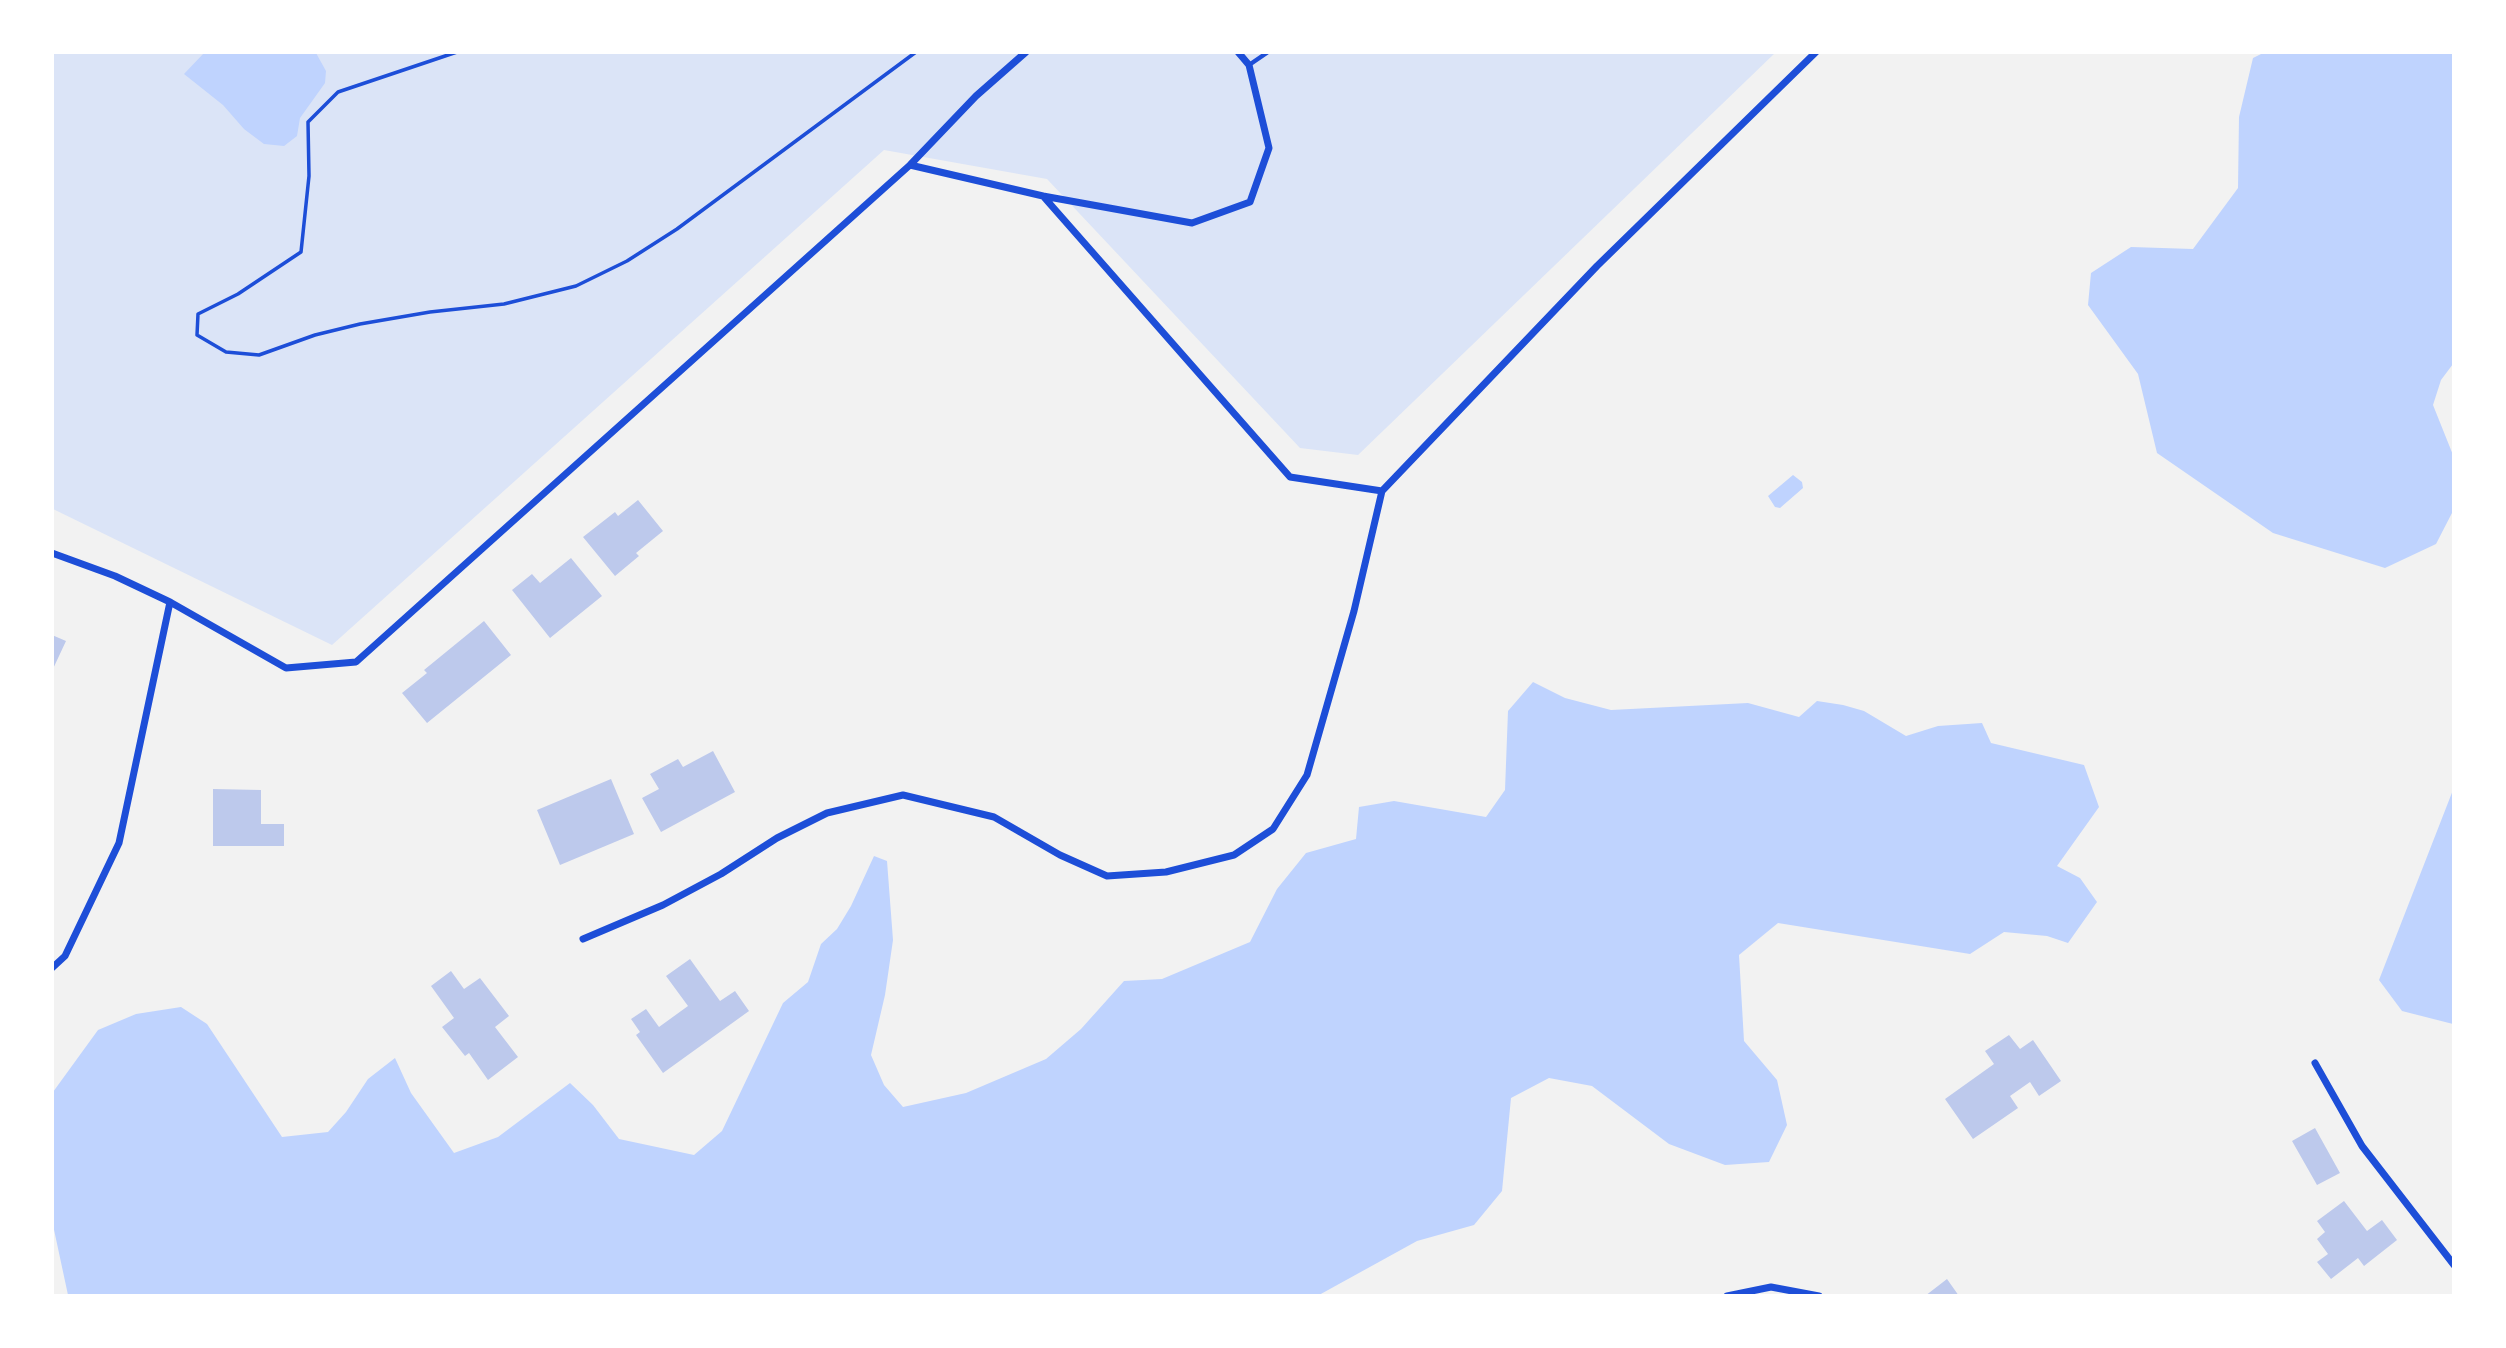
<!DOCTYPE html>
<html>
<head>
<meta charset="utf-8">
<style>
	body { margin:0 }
	#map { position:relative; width:2506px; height:1348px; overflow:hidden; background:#f2f2f2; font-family:"Varela Round",sans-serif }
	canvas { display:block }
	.frame { position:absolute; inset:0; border:54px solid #fff; pointer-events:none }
</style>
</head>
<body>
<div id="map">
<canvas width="2506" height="1348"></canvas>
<div class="frame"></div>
</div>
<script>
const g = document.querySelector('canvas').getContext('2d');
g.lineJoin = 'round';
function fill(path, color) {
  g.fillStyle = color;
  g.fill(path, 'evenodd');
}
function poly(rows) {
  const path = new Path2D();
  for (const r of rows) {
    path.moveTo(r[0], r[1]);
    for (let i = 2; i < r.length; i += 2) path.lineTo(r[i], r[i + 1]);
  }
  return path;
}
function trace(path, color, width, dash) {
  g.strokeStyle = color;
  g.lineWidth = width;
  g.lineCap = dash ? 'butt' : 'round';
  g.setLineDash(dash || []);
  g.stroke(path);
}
fill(poly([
	[52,53,1775,53,1358,455,1300,448,1047,179,884,150,332,645,53,509]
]), '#dbe4f7');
fill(poly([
	[204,53,316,53,326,71,325,83,300,118,297,136,284,146,264,144,244,129,223,105,184,74],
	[2263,53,2453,53,2453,364,2441,380,2433,405,2453,455,2453,511,2436,544,2385,568,2273,533,2157,453,2138,374,2088,305,2091,273,2131,247,2193,249,2238,188,2239,117,2253,58],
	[1793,475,1802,482,1803,488,1780,508,1775,507,1768,496],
	[1533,682,1565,698,1611,710,1748,703,1799,717,1817,701,1843,705,1864,711,1906,736,1938,726,1982,723,1991,743,2084,765,2099,807,2057,866,2080,878,2097,902,2068,943,2047,936,2004,932,1970,954,1778,923,1739,955,1744,1041,1777,1080,1787,1125,1769,1162,1725,1165,1669,1144,1592,1086,1549,1078,1511,1098,1502,1191,1474,1225,1417,1241,1319,1295,68,1295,53,1225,53,1092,98,1030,136,1014,181,1007,207,1024,282,1137,328,1132,346,1112,368,1079,395,1058,411,1093,454,1153,498,1137,570,1083,593,1105,619,1139,694,1155,722,1131,783,1003,808,982,821,944,837,929,851,906,874,856,887,861,893,940,885,995,871,1055,884,1085,903,1107,966,1093,1046,1059,1081,1029,1124,981,1162,979,1250,942,1277,889,1306,853,1356,839,1359,807,1394,801,1486,817,1505,790,1508,711],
	[2453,790,2453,1024,2402,1011,2379,980]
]), '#bfd3fe');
fill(poly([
	[638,500,663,531,636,553,639,556,615,576,583,537,615,512,618,516],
	[571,558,602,596,550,638,512,590,532,574,540,583],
	[484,621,511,655,427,723,402,693,427,673,424,670],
	[52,635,66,641,52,671],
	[713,751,735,792,661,832,642,798,659,789,650,774,678,759,683,767],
	[611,779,634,834,560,865,537,810],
	[213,789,261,790,261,824,284,824,284,846,213,846],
	[690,959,720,1001,735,991,749,1011,663,1073,636,1035,640,1032,631,1019,646,1009,659,1027,688,1006,666,976],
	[451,971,464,989,480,978,509,1016,495,1027,518,1057,488,1080,469,1053,465,1056,442,1027,454,1018,431,986],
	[2009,1035,2020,1049,2033,1040,2061,1081,2039,1096,2030,1082,2010,1096,2018,1108,1973,1139,1945,1099,1994,1064,1985,1051],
	[2315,1128,2340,1173,2317,1185,2292,1141],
	[2344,1201,2367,1231,2382,1220,2397,1240,2364,1266,2358,1258,2331,1279,2317,1262,2328,1254,2317,1239,2325,1232,2317,1221],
	[1947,1279,1959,1296,1925,1296]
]), '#bdc9ec');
trace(poly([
	[457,52,338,92,308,122,309,176,301,252,238,294,198,314,197,335,226,352,259,355,315,335,360,324,430,312,504,304,576,286,627,261,677,229,916,52]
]), '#1d4ed8', 3.5);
trace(poly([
	[1249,65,1268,52]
]), '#1d4ed8', 4.5);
trace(poly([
	[910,165,1043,196,1290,477,1382,491],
	[1043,196,1192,223,1250,202,1269,148,1249,65,1238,52],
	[1382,491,1597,266,1816,52],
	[52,553,115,576,170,602,286,668,356,662,910,165,976,96,1026,52],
	[583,939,663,905,721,874,777,838,827,813,903,795,994,817,1060,855,1107,876,1166,872,1234,855,1273,829,1307,775,1354,611,1382,491],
	[52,968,65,956,119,843,170,602],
	[2315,1063,2362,1146,2454,1265],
	[1727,1296,1771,1287,1819,1296]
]), '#1d4ed8', 7);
</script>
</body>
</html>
